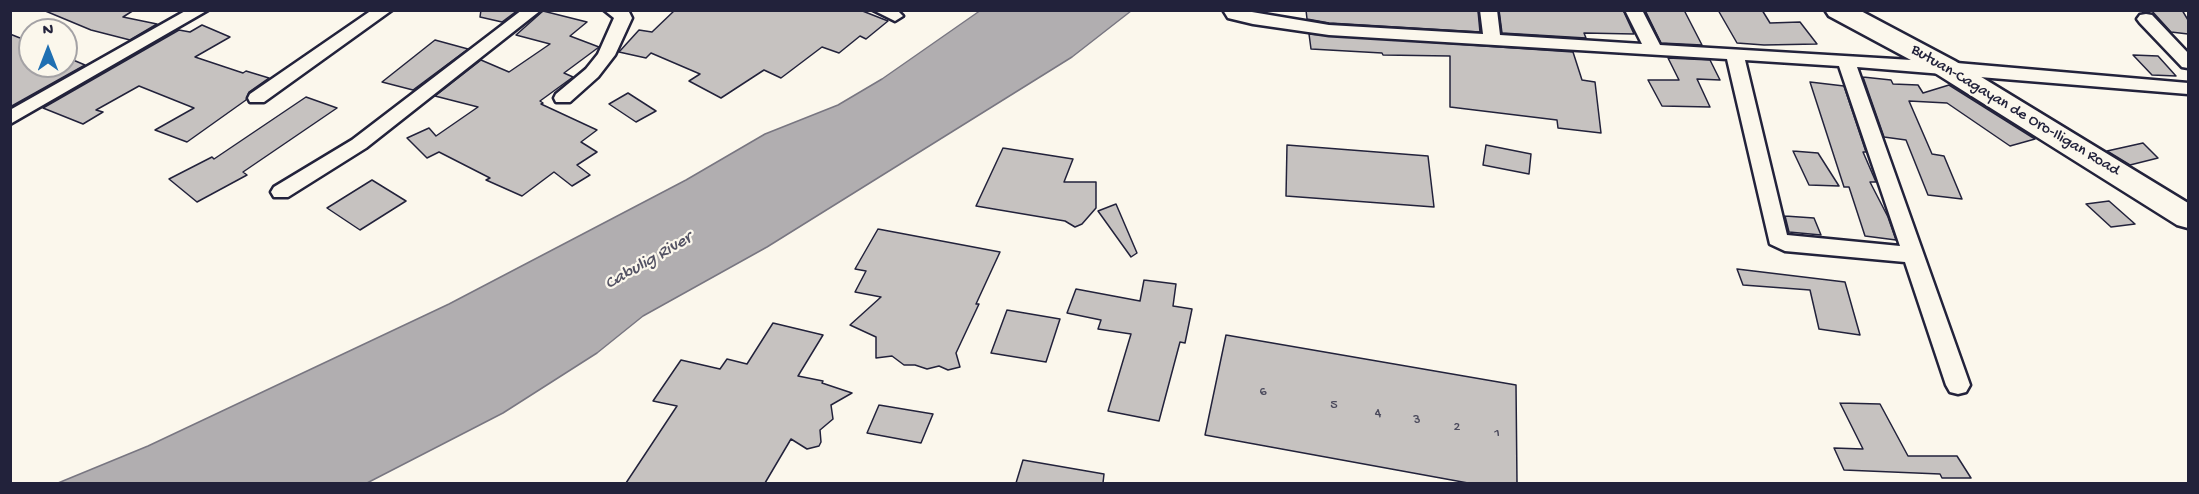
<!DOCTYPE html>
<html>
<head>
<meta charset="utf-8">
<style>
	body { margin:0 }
	#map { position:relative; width:2199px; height:494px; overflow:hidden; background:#fbf7ec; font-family:"Gochi Hand",sans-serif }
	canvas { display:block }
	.frame { position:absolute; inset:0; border:12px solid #22223b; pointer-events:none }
	.north { position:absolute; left:18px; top:18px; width:60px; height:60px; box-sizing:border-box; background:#fbf7ec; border:2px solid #a4a2a5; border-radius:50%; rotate:0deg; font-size:16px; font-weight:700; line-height:24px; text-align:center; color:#22223b }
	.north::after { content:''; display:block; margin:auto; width:21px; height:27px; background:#1f6fb2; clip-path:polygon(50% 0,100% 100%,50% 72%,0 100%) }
</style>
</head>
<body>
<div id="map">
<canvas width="2199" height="494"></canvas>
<div class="frame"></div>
<div class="north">N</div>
</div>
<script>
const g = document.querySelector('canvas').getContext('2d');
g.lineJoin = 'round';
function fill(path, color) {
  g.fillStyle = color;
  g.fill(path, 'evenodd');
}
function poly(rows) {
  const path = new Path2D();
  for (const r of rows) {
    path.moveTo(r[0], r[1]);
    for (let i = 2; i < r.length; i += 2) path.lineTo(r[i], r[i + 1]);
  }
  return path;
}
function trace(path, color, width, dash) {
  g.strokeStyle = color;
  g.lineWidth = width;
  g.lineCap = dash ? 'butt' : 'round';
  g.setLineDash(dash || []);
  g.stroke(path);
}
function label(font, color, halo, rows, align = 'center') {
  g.font = font + ' "Gochi Hand",sans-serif';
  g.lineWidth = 4.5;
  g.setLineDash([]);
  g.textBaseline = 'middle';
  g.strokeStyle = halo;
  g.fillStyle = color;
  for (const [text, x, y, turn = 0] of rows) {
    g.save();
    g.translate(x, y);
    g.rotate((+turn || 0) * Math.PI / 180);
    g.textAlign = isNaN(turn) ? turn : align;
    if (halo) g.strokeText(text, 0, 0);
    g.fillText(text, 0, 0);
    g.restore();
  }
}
const water = poly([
	[981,10,1131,11,1072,57,767,247,643,316,597,353,503,413,367,483,58,483,148,446,449,304,686,180,765,134,838,105,882,79,981,10]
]);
fill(water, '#b1aeb0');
trace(water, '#787681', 1.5);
const building = poly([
	[43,10,134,10,123,17,157,24,130,40,91,30,43,10],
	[481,10,518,10,502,22,480,17,481,10],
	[675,10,860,10,888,21,866,39,860,36,839,53,822,47,781,78,764,70,721,98,689,81,700,74,651,53,646,58,619,52,639,30,652,32,675,10],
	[1306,10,1478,11,1480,32,1329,23,1307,19,1306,10],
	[1499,10,1623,10,1634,34,1584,33,1586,38,1502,33,1499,10],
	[1645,10,1684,10,1702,45,1661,43,1645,10],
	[1718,10,1762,10,1770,23,1800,22,1817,44,1764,45,1737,43,1718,10],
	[2151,10,2182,10,2188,20,2188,34,2171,32,2151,10],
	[543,11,587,22,570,36,599,47,564,73,573,77,540,101,543,103,541,104,597,130,581,142,597,152,577,165,590,175,572,186,554,172,522,196,486,180,490,178,439,152,427,158,407,138,429,128,436,136,478,107,435,96,481,60,509,72,550,44,516,35,543,11],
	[202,25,230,37,195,57,243,73,246,71,269,78,249,92,246,100,187,142,155,130,194,108,139,86,96,110,103,112,83,124,43,108,179,30,190,32,202,25],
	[10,34,30,42,30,66,66,66,66,57,85,65,10,107,10,34],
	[1309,34,1573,52,1582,80,1595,82,1601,133,1558,128,1557,120,1450,107,1450,56,1383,55,1382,53,1311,49,1309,34],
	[435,40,468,49,413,90,382,82,435,40],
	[2133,55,2158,56,2176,76,2152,75,2133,55],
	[1668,58,1710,60,1720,80,1697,79,1710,107,1662,106,1648,80,1679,80,1668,58],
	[1863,77,1891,80,1893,84,1918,85,1923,93,1949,85,2035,139,2010,146,1947,103,1909,101,1932,154,1944,156,1962,199,1928,195,1906,140,1884,137,1863,77],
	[1810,82,1844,86,1866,152,1863,152,1876,182,1870,182,1888,217,1896,240,1865,236,1849,187,1844,187,1810,82],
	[628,93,656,111,636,122,609,104,628,93],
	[306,97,337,108,243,172,247,175,197,202,169,179,212,157,214,159,306,97],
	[2143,143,2158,158,2130,165,2107,151,2143,143],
	[1287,145,1428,156,1434,207,1286,196,1287,145],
	[1486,145,1531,154,1529,174,1483,165,1486,145],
	[1003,148,1073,159,1064,182,1096,182,1096,208,1082,224,1075,227,1065,221,976,206,1003,148],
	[1793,151,1818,153,1839,186,1809,185,1793,151],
	[372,180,406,201,360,230,327,208,372,180],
	[2109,201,2135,224,2111,227,2086,204,2109,201],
	[1116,204,1137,253,1131,257,1098,211,1116,204],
	[1785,216,1814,218,1821,235,1789,232,1785,216],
	[878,229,1000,252,976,304,979,304,956,353,960,367,948,370,939,366,927,369,915,365,904,365,892,356,876,358,876,337,850,325,881,297,855,292,866,271,855,269,878,229],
	[1737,269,1845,282,1860,335,1819,329,1810,290,1743,285,1737,269],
	[1144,280,1176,284,1173,306,1192,309,1185,343,1180,342,1159,421,1108,411,1131,334,1098,329,1101,320,1067,313,1076,289,1140,301,1144,280],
	[1007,310,1060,319,1046,362,991,353,1007,310],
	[773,323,823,335,798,376,823,381,822,383,852,393,831,405,833,419,820,430,821,442,819,446,807,449,791,439,765,483,626,483,677,406,653,401,681,360,720,369,727,359,747,364,773,323],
	[1226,335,1516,385,1517,483,1468,483,1205,435,1226,335],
	[1840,403,1880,404,1908,456,1957,456,1971,478,1942,478,1940,474,1844,470,1834,448,1863,449,1840,403],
	[879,405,933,414,921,443,867,433,879,405],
	[1023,460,1104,474,1103,483,1016,483,1023,460]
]);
fill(building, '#c6c2c0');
trace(building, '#22223b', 1.5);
const minor = poly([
	[187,10,208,10,10,124,10,110,187,10],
	[372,10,392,10,264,102,250,102,248,98,250,94,372,10],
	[522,10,541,10,366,148,288,197,274,197,271,192,274,187,352,140,522,10],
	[604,10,628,10,632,18,615,55,598,77,570,102,556,102,554,98,556,94,586,69,598,54,614,18,604,10],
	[873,10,897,10,903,16,895,21,873,10],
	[1223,10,1240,10,1329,25,1483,34,1480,10,1497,10,1500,35,1642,44,1625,10,1642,10,1660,45,1945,62,2188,83,2188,94,1857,67,1970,385,1966,392,1958,394,1950,392,1946,385,1905,262,1785,251,1770,244,1727,59,1329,35,1253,24,1228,18,1223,10],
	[1745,60,1839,66,1900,246,1787,235,1745,60],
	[2146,14,2152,15,2188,53,2188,68,2182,67,2140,23,2137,19,2140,15,2146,14]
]);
const trunk = poly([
	[1825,10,1859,10,1955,61,2188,203,2188,228,2177,225,1935,73,1829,16,1825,10]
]);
trace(minor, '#22223b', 5);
trace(trunk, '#22223b', 5);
fill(minor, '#fbf7ec');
fill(trunk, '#fbf7ec');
label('14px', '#4b4a5c', null, [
	["6",1263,393],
	["5",1334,406],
	["4",1378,414],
	["3",1417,421],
	["2",1457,428],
	["1",1497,434]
]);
label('16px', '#22223b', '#fbf7ec', [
	["Butuan-Cagayan de Oro-Iligan Road",2015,111,31]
]);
label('italic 18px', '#545364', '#fbf7ec', [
	["Cabulig River",649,262,-30]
]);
</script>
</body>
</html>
